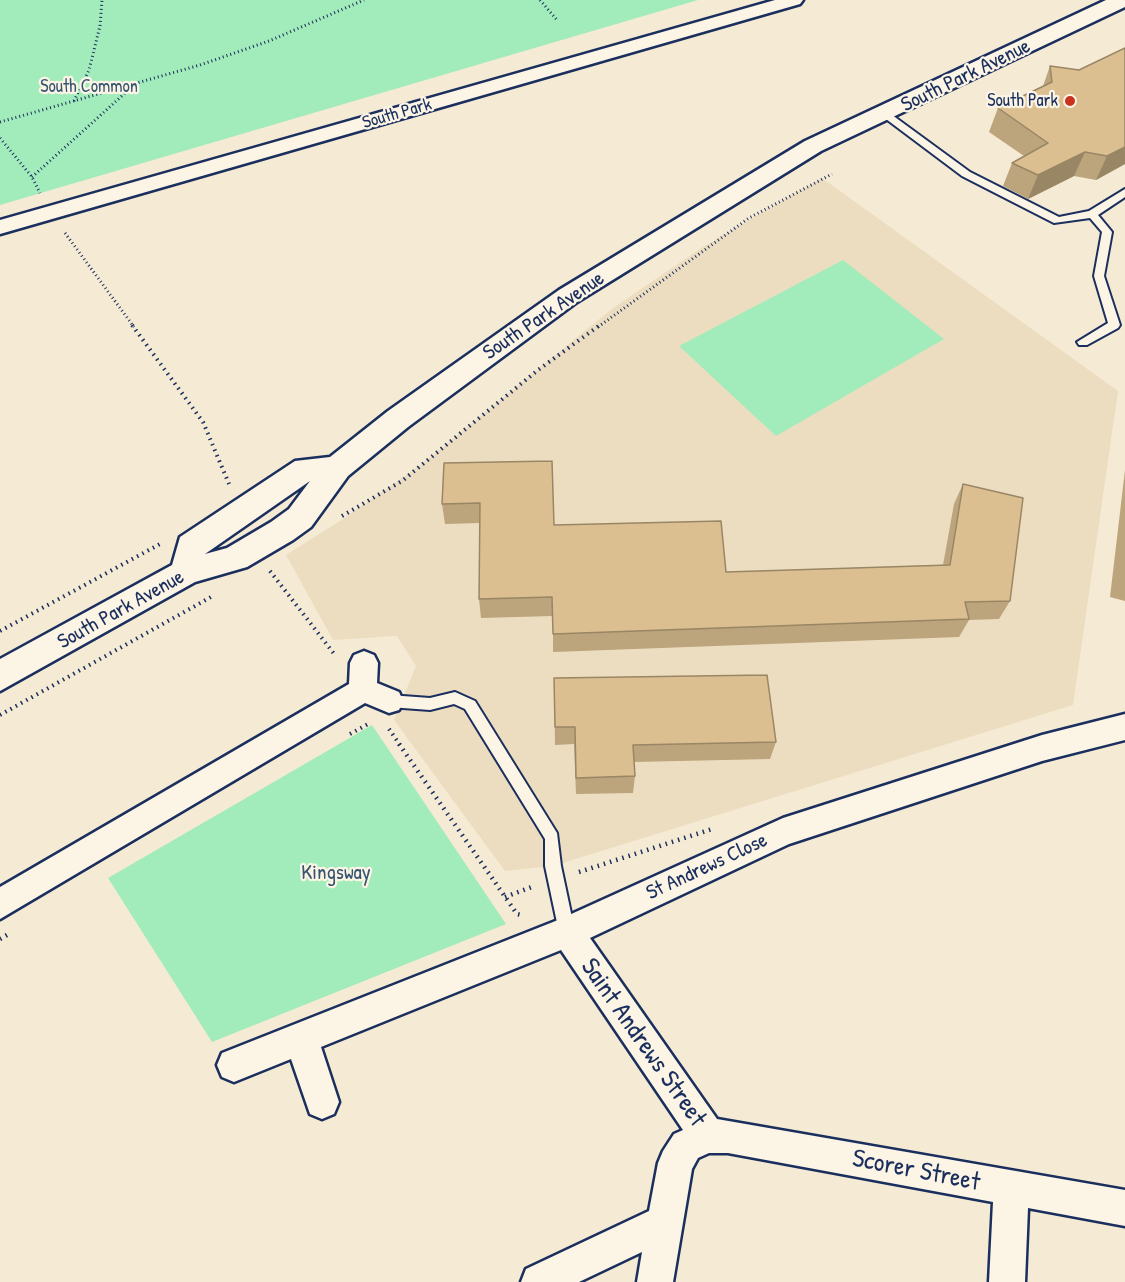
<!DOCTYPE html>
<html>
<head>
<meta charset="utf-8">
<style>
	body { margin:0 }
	canvas { display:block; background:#f5ead4 }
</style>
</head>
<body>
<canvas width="1125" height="1282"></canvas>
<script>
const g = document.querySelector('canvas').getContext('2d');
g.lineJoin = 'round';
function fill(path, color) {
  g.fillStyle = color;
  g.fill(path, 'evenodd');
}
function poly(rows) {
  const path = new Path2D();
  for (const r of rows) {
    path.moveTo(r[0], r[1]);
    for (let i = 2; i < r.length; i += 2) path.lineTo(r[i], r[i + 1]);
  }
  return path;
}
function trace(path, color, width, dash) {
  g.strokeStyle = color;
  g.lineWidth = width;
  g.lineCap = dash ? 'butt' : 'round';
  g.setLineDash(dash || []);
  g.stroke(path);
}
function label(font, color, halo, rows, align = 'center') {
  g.font = font + ' "Patrick Hand",sans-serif';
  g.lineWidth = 4.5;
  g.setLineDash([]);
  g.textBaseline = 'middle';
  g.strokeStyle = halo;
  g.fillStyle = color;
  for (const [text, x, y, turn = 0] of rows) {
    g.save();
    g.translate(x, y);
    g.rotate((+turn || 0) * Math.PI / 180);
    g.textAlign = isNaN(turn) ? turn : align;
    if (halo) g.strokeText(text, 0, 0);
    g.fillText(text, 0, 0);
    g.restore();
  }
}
fill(poly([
	[822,178,1118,391,1073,705,553,866,505,871,394,720,416,666,397,636,333,640,286,555,343,519,422,464,613,308,703,247]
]), '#edddc0');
fill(poly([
	[0,0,698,0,0,205],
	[843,260,944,339,776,436,679,346],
	[372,725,506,924,212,1042,108,878]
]), '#a2ecbb');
const lane = poly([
	[882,112,888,112,970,172,1059,217,1089,211,1125,189,1125,197,1098,215,1112,232,1104,276,1120,325,1118,328,1087,345,1079,345,1077,342,1108,323,1094,276,1102,232,1090,218,1054,223,962,176,882,116,882,112],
	[455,692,475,701,557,833,561,866,575,932,573,937,567,940,561,937,559,932,545,866,545,839,465,709,454,704,430,710,389,707,384,705,382,701,384,697,389,695,430,698,455,692]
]);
const street = poly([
	[775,0,803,0,800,4,0,234,0,220,775,0],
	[364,651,374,655,378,663,377,683,399,692,403,701,399,710,389,713,365,703,0,919,0,887,349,684,350,663,354,655,364,651],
	[1125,714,1125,740,1042,761,789,844,590,938,717,1119,1125,1190,1125,1226,1028,1208,1025,1282,989,1282,993,1202,728,1153,709,1153,698,1158,692,1169,673,1282,637,1282,642,1252,579,1282,521,1282,526,1269,649,1211,658,1163,663,1151,674,1134,683,1130,561,950,321,1047,339,1102,334,1114,322,1119,310,1114,291,1059,234,1082,222,1077,217,1065,222,1053,558,920,783,818,1042,735,1125,714]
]);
const primary = poly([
	[1106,0,1125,0,1125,7,821,151,577,302,408,427,348,476,311,527,293,540,247,567,195,582,0,691,0,659,172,565,180,537,295,461,330,457,388,411,559,290,805,141,1106,0],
	[310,481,289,509,271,522,227,548,205,554,310,481]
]);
trace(lane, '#1b2f5e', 4);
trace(street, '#1b2f5e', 5);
trace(primary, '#1b2f5e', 5);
trace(poly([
	[540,0,557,20],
	[74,101,89,70,100,26,102,0],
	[0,122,200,65,269,41,364,0],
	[0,138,32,177,40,193],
	[32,177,134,85],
	[65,233,134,327],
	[598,327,749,218,832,174]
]), '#1b2f5e', 3, [1, 3]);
trace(poly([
	[132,325,203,422,229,484],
	[342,516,402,481,538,370,600,325],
	[270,571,335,655],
	[0,631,160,544],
	[0,715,211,597],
	[389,729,400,745],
	[350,734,370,723]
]), '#1b2f5e', 4, [1.5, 4.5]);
trace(poly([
	[399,744,517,914,521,915],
	[579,872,712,829],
	[505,897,532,887],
	[0,939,7,935]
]), '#1b2f5e', 4.5, [1.5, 5]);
fill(lane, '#fcf5e5');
fill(street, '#fcf5e5');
fill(primary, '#fcf5e5');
fill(poly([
	[1125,48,1125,164,1096,180,1074,176,1028,199,1003,186,1012,163,1024,156,989,132,998,108,1043,86,1050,66,1079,70],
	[444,463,554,525,726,572,943,565,954,504,963,484,1010,601,999,619,969,620,959,637,553,652,553,616,481,618,479,599,480,523,445,524,442,504],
	[1125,470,1125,601,1110,597],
	[554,678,776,742,770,759,634,762,635,776,633,793,576,794,574,744,555,745]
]), '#bca47c');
fill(poly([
	[1125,147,1125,164,1096,180,1107,156],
	[1085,152,1074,176,1028,199,1038,175]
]), '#998665');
const building = poly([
	[1125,48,1125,147,1107,156,1085,152,1038,175,1012,163,1048,143,998,108,1052,82,1050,66,1079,70,1125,48],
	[552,461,554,525,721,521,726,572,950,565,963,484,1023,498,1010,601,965,602,969,619,553,634,552,597,479,599,480,503,442,504,444,463,552,461],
	[767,675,776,742,633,745,635,776,576,778,575,727,555,727,554,678,767,675]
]);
fill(building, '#dbbf90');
trace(building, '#998665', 1.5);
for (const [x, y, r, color] of [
	[1070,101,6,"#c8321e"]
]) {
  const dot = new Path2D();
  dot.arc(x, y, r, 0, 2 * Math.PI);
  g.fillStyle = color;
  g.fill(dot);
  trace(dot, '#fcf5e5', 2);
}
label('18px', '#365571', '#fcf5e5', [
	["South Common",89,87]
]);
label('18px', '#1b2f5e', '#fcf5e5', [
	["South Park",1058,101]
], 'right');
label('18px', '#1b2f5e', '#fcf5e5', [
	["South Park",397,114,-16]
]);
label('21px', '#1b2f5e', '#fcf5e5', [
	["South Park Avenue",966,76,-26],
	["South Park Avenue",544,316,-34],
	["South Park Avenue",121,610,-29],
	["St Andrews Close",707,867,-25]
]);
label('21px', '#365571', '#fcf5e5', [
	["Kingsway",336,873]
]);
label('26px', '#1b2f5e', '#fcf5e5', [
	["Saint Andrews Street",643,1043,55],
	["Scorer Street",916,1171,11]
]);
</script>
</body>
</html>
